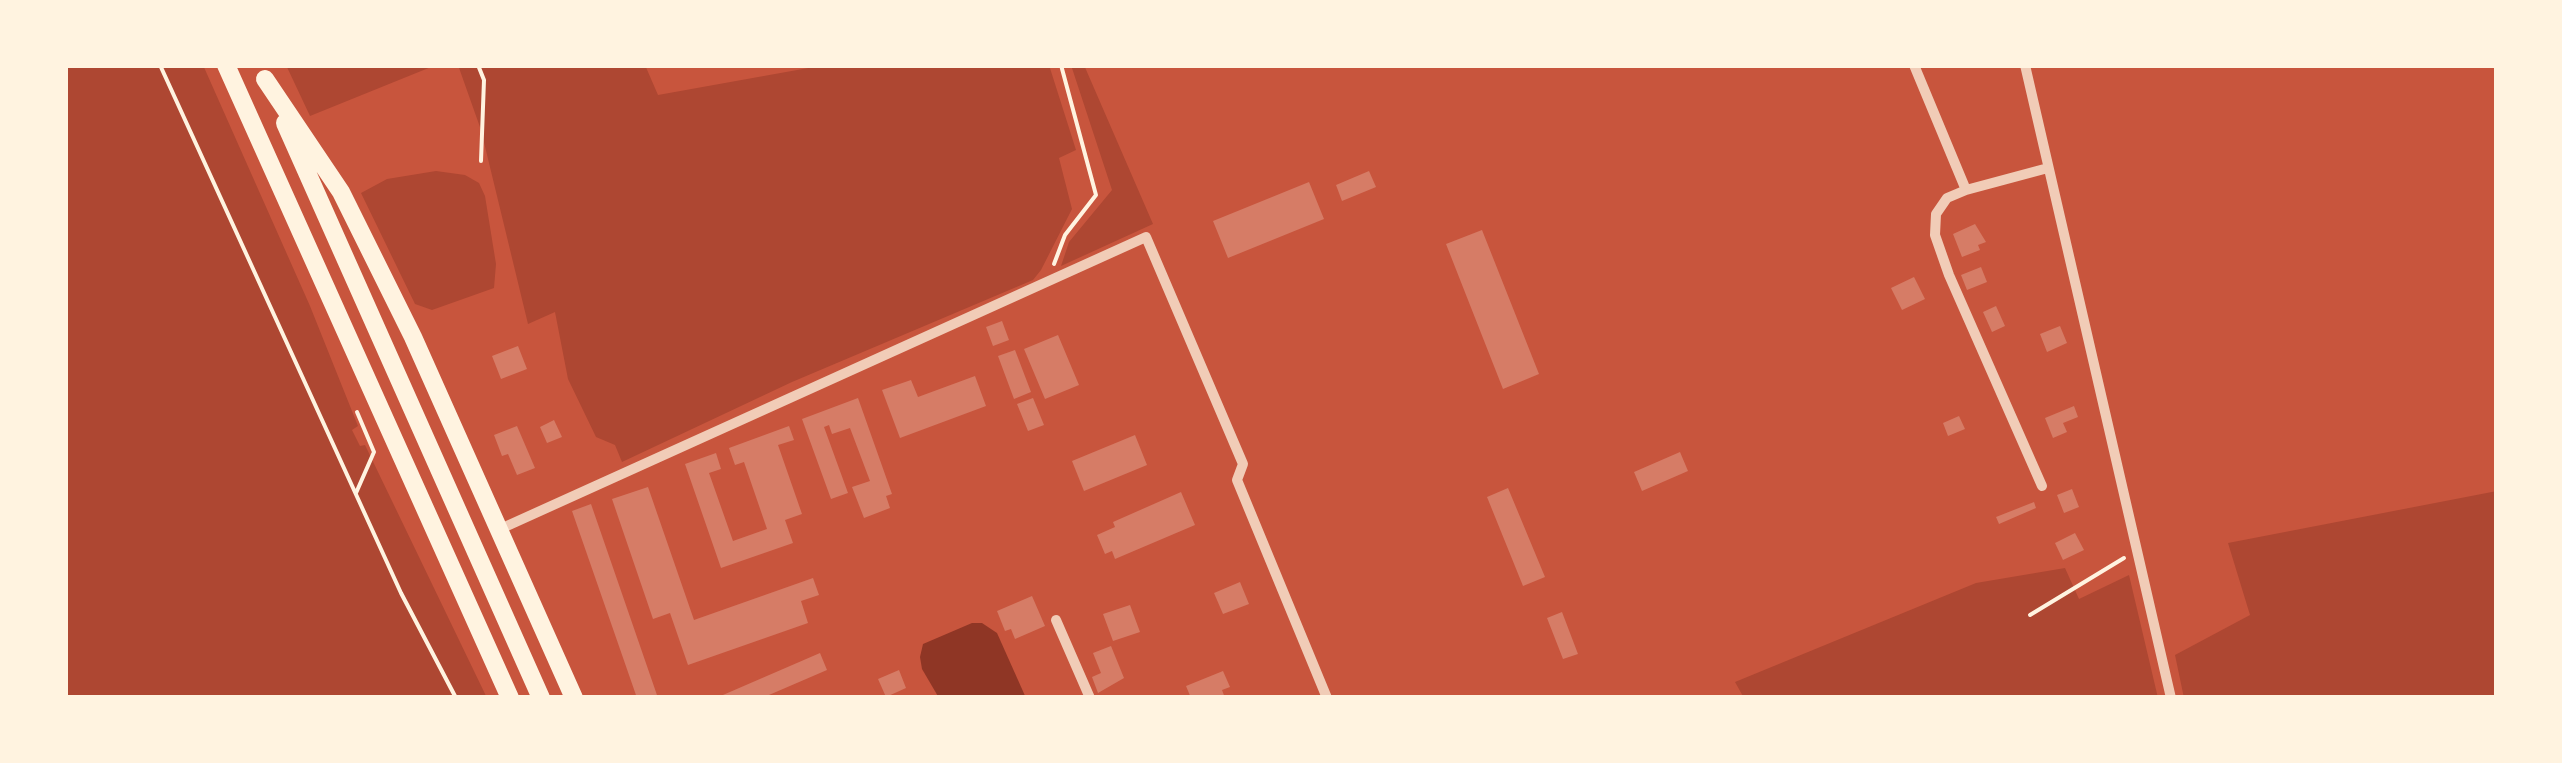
<!DOCTYPE html>
<html>
<head>
<meta charset="utf-8">
<style>
	body { margin:0 }
	#map { position:relative; width:2562px; height:763px; overflow:hidden; background:#c8553d; font-family:Raleway,sans-serif }
	canvas { display:block }
	.frame { position:absolute; inset:0; border:68px solid #fff3e0; pointer-events:none }
</style>
</head>
<body>
<div id="map">
<canvas width="2562" height="763"></canvas>
<div class="frame"></div>
</div>
<script>
const g = document.querySelector('canvas').getContext('2d');
g.lineJoin = 'round';
function fill(path, color) {
  g.fillStyle = color;
  g.fill(path, 'evenodd');
}
function poly(rows) {
  const path = new Path2D();
  for (const r of rows) {
    path.moveTo(r[0], r[1]);
    for (let i = 2; i < r.length; i += 2) path.lineTo(r[i], r[i + 1]);
  }
  return path;
}
function trace(path, color, width, dash) {
  g.strokeStyle = color;
  g.lineWidth = width;
  g.lineCap = dash ? 'butt' : 'round';
  g.setLineDash(dash || []);
  g.stroke(path);
}
fill(poly([
	[65,65,203,65,310,306,358,426,352,430,360,446,365,445,487,698,65,698],
	[286,65,436,65,310,116],
	[458,65,645,65,658,95,825,65,1049,65,1076,150,1059,158,1072,209,1041,270,1033,280,792,382,622,462,615,445,596,437,568,379,555,312,528,324,481,130],
	[1071,65,1084,65,1153,224,1061,266,1069,242,1112,190],
	[436,171,465,175,479,183,485,196,496,264,494,288,432,310,415,304,361,193,387,179],
	[2497,491,2497,698,2184,698,2175,655,2250,615,2228,543],
	[2065,568,2079,599,2129,575,2158,698,1744,698,1735,682,1976,583]
]), '#ae4732');
fill(poly([
	[972,623,982,623,997,633,1026,698,939,698,922,669,920,657,923,644]
]), '#8f3625');
fill(poly([
	[1369,171,1376,187,1342,201,1336,185],
	[1309,182,1324,219,1228,258,1213,221],
	[1975,224,1986,242,1978,245,1980,250,1962,257,1953,234],
	[1482,230,1539,374,1503,389,1446,244],
	[1981,267,1987,282,1967,290,1961,275],
	[1914,277,1925,299,1902,310,1891,288],
	[1996,306,2005,326,1992,332,1983,312],
	[1002,321,1009,340,993,346,986,327],
	[2060,326,2067,343,2047,352,2040,334],
	[1058,335,1079,385,1045,399,1024,349],
	[518,346,527,369,501,379,492,356],
	[1015,350,1031,392,1014,399,998,356],
	[975,376,986,406,900,438,882,390,911,380,918,397],
	[858,398,892,494,886,496,890,508,864,518,852,487,870,481,850,428,832,434,829,425,824,427,848,493,831,499,802,419],
	[1033,398,1044,425,1028,431,1017,404],
	[2074,406,2078,417,2063,423,2067,432,2053,438,2045,418],
	[1959,416,1965,429,1948,436,1943,423],
	[554,420,562,437,547,443,540,427],
	[517,426,535,468,517,475,508,454,502,456,494,435],
	[789,426,794,440,778,445,802,514,785,520,793,543,721,568,685,464,716,453,721,469,709,473,733,541,767,529,744,462,735,465,729,448],
	[1135,435,1147,465,1084,491,1072,461],
	[1680,452,1688,471,1642,491,1634,472],
	[648,487,694,620,813,578,819,595,801,601,808,623,688,665,670,613,653,619,612,499],
	[1508,488,1545,577,1523,586,1487,497],
	[2072,489,2079,507,2064,513,2057,495],
	[1181,492,1195,525,1115,559,1112,551,1105,554,1097,535,1115,527,1113,522],
	[2034,502,2036,508,1999,524,1996,517],
	[591,504,658,698,637,698,572,511],
	[2075,533,2084,550,2063,560,2055,543],
	[1240,582,1249,604,1223,614,1214,593],
	[1032,596,1045,626,1015,639,1011,629,1005,631,997,611],
	[1130,605,1140,632,1113,641,1103,614],
	[1562,612,1578,654,1563,659,1547,618],
	[1111,646,1124,678,1098,693,1092,677,1101,673,1093,653],
	[820,653,827,670,762,698,716,698],
	[899,670,906,688,886,697,878,679],
	[1223,671,1230,687,1222,690,1225,698,1191,698,1186,686]
]), '#d67c66');
trace(poly([
	[160,65,401,593,456,698],
	[478,65,484,80,481,161],
	[1054,264,1065,235,1096,195,1061,65],
	[356,493,374,452,357,412],
	[2030,615,2124,558]
]), '#fff3e0', 4);
trace(poly([
	[1914,65,1966,190,2048,168],
	[2025,65,2171,698],
	[1966,190,1947,198,1936,214,1935,235,1949,275,2042,486],
	[498,530,1146,237,1243,464,1237,480,1327,698],
	[1056,620,1090,698]
]), '#f1ccb7', 10);
trace(poly([
	[226,65,510,698],
	[265,79,341,192,413,337,574,698],
	[285,123,541,698]
]), '#fff3e0', 18);
</script>
</body>
</html>
